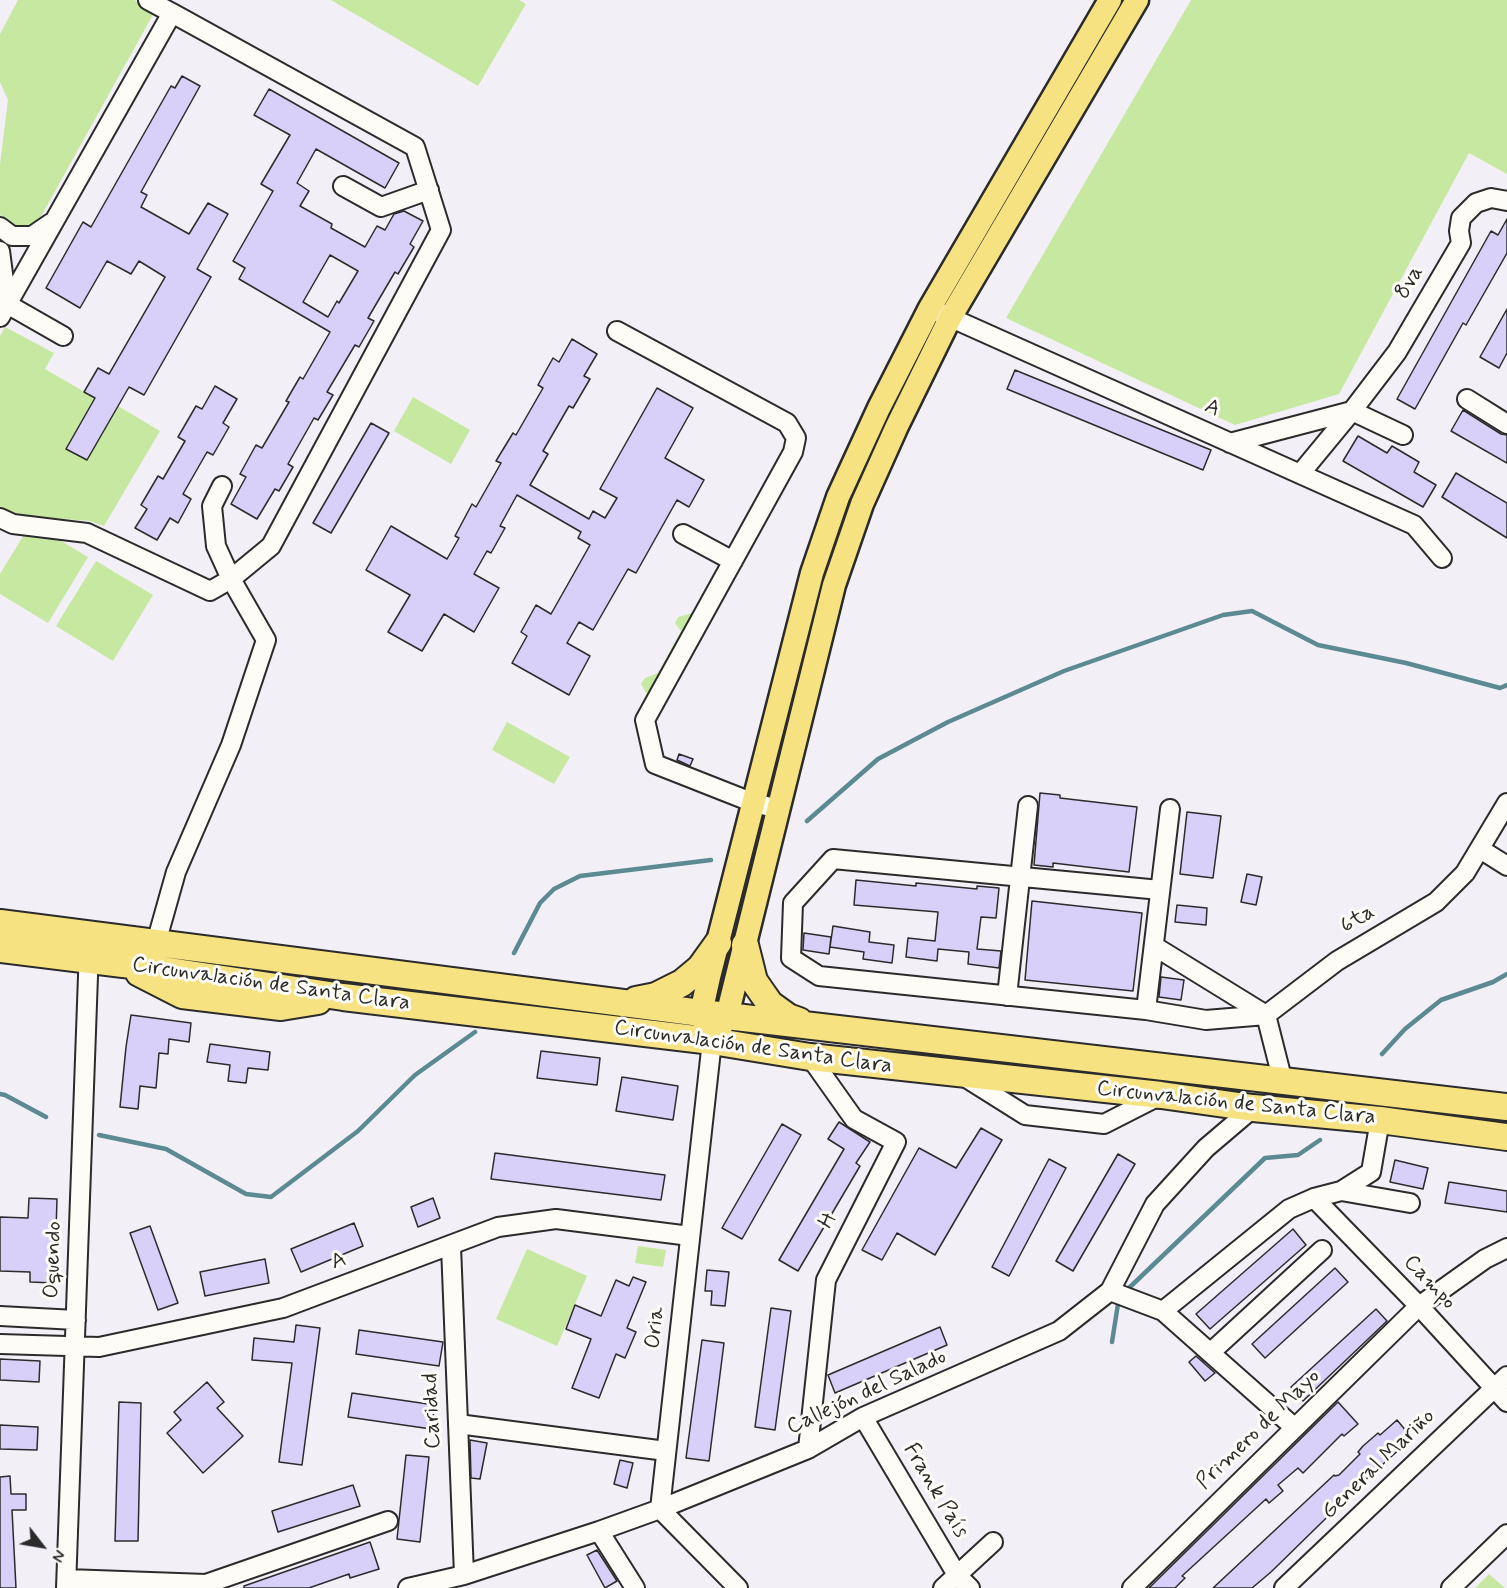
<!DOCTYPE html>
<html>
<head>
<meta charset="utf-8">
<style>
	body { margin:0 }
	#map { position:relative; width:1507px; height:1588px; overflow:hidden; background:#f2eff7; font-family:Mynerve,sans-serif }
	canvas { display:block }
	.north { position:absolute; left:12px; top:1516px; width:60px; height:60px; -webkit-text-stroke:4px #fdfcf7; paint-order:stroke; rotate:121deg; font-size:16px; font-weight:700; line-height:24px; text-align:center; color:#2b2b2b }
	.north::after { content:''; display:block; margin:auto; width:21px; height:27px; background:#2b2b2b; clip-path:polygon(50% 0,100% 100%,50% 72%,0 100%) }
</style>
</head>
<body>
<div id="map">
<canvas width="1507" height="1588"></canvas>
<div class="north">N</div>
</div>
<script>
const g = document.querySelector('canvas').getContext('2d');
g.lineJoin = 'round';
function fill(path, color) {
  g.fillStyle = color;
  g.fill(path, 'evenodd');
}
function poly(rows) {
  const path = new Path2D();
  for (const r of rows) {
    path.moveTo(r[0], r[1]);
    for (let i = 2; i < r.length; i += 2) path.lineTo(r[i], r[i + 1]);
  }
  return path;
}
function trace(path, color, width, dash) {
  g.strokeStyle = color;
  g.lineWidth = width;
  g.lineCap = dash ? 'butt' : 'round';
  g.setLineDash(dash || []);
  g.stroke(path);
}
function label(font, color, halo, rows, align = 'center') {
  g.font = font + ' Mynerve,sans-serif';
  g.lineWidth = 6;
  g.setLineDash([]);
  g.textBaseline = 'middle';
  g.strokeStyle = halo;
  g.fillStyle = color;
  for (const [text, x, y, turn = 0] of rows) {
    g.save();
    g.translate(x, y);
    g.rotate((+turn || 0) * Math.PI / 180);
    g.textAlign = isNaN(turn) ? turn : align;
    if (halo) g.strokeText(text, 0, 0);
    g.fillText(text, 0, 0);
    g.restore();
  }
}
fill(poly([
	[18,0,134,0,155,11,39,220,31,228,16,227,2,219,0,214,0,164,8,100,0,82,0,34],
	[331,0,519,0,526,4,478,86],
	[1191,0,1507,0,1507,174,1469,153,1339,394,1235,425,1006,318],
	[5,327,54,353,45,369,95,398,67,449,87,460,118,406,160,431,104,526,90,521,14,515,0,507,0,336],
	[413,397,470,430,451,464,394,431],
	[31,523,88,557,48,623,0,594,0,574],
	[96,561,153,595,113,661,56,626],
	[700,611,651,701,641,684,645,678,658,673,681,631,675,623,678,617],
	[507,722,570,757,554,784,492,750],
	[752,845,758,846,725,982,718,979],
	[638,1246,666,1250,663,1267,635,1263],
	[527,1249,587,1276,557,1346,496,1319],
	[1489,1574,1505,1588,1475,1588]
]), '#c7e8a1');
trace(poly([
	[807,821,878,759,948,722,1064,671,1223,615,1252,611,1318,645,1406,663,1500,688,1507,685],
	[514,953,540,903,554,889,580,876,711,860],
	[1382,1054,1405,1029,1441,1000,1493,982,1507,974],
	[0,1094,5,1095,46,1117],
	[99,1135,166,1149,246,1194,271,1197,358,1131,415,1075,475,1032],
	[1130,1287,1265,1158,1298,1155,1320,1140],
	[1112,1342,1118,1304]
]), '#5b8a93', 4.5);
const building = poly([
	[182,76,200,86,141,192,147,195,141,207,189,234,208,203,228,214,197,269,211,277,144,395,129,387,87,460,66,449,95,398,84,392,98,368,109,374,165,277,139,261,131,274,107,261,80,308,46,288,83,222,91,227,171,86,175,88,182,76],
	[269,89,399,163,385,188,316,149,297,183,309,191,300,206,332,224,331,228,365,247,377,226,385,230,394,214,404,211,423,221,410,244,414,247,398,274,395,272,368,318,374,321,359,347,355,345,327,392,333,395,318,420,314,418,288,464,293,467,279,491,275,489,257,519,231,504,246,477,240,474,256,445,262,448,289,402,286,401,300,377,303,379,330,332,239,279,245,268,233,261,273,191,261,184,290,135,254,115,269,89],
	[330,255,358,271,339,303,337,301,328,317,303,302,330,255],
	[1507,219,1507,253,1466,325,1463,323,1415,409,1397,399,1491,231,1498,235,1507,219],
	[1507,309,1507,353,1499,368,1480,357,1507,309],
	[572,339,597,354,584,376,590,379,573,408,569,406,543,451,548,454,530,485,589,519,593,511,605,518,617,498,600,489,657,388,693,408,665,458,704,480,689,507,677,500,636,573,628,569,593,630,579,622,567,643,590,656,569,695,512,663,527,636,521,632,536,605,551,614,590,545,578,538,581,532,517,495,500,526,505,528,491,553,487,551,474,574,499,588,474,632,444,614,422,651,388,632,410,595,366,570,391,526,447,559,459,538,455,536,472,504,476,507,501,463,496,461,513,433,516,435,543,388,538,385,553,358,559,362,572,339],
	[1015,370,1211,450,1203,470,1007,389,1015,370],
	[215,386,237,399,223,423,229,427,213,455,207,452,183,494,191,499,178,523,170,518,157,540,135,528,147,509,141,505,158,476,163,479,185,441,178,437,196,406,202,409,215,386],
	[1463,410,1501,434,1507,435,1507,463,1451,431,1463,410],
	[371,423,389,433,331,533,313,523,371,423],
	[1358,436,1387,453,1392,446,1419,462,1414,472,1436,485,1423,507,1343,461,1358,436],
	[1456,473,1507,503,1507,538,1442,497,1456,473],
	[679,754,693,759,690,766,677,760,679,754],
	[1040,793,1060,795,1060,798,1137,807,1129,872,1053,863,1053,867,1034,865,1040,793],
	[1187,812,1221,816,1213,878,1180,874,1187,812],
	[1247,874,1262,877,1256,905,1241,902,1247,874],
	[856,880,916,886,916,883,977,889,977,886,999,888,996,918,981,917,977,949,1001,951,999,968,968,964,969,952,938,949,937,961,906,957,908,938,935,941,938,912,854,905,856,880],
	[1032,901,1142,913,1133,991,1025,980,1032,901],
	[1177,905,1207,908,1206,925,1175,922,1177,905],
	[833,926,870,932,869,942,894,945,892,963,863,959,864,952,830,947,833,926],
	[804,933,831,937,829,954,803,950,804,933],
	[1161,977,1184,980,1181,1000,1159,997,1161,977],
	[131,1015,191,1023,189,1042,169,1039,168,1054,159,1053,156,1088,140,1086,138,1109,120,1107,126,1047,131,1015],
	[210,1044,270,1052,268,1070,248,1068,246,1083,228,1081,230,1065,207,1062,210,1044],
	[541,1051,600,1058,597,1085,537,1078,541,1051],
	[622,1077,678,1086,673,1120,616,1111,622,1077],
	[839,1122,870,1142,856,1163,860,1166,798,1271,779,1260,844,1149,828,1139,839,1122],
	[782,1124,801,1135,742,1239,722,1228,782,1124],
	[981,1128,1002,1140,935,1255,897,1233,882,1260,862,1250,919,1148,956,1168,981,1128],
	[495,1153,665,1175,661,1200,491,1179,495,1153],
	[1118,1154,1135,1164,1073,1271,1056,1261,1118,1154],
	[1049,1159,1066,1168,1009,1276,992,1267,1049,1159],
	[1395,1160,1428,1168,1423,1189,1390,1182,1395,1160],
	[1449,1182,1507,1191,1507,1212,1445,1203,1449,1182],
	[29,1198,57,1199,56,1231,58,1232,54,1283,30,1282,30,1272,0,1271,0,1217,28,1218,29,1198],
	[433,1198,440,1218,418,1227,411,1207,433,1198],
	[354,1223,363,1246,301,1272,291,1249,354,1223],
	[150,1226,178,1303,158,1310,130,1233,150,1226],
	[1293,1229,1306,1245,1210,1329,1196,1314,1293,1229],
	[265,1259,269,1283,205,1296,200,1272,265,1259],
	[1335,1268,1348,1282,1265,1358,1252,1344,1335,1268],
	[707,1270,729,1272,725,1306,711,1305,712,1291,705,1291,707,1270],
	[633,1277,646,1282,627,1328,636,1332,625,1358,616,1354,599,1398,572,1388,591,1339,566,1329,575,1305,601,1316,616,1280,629,1286,633,1277],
	[771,1308,791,1311,775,1430,755,1427,771,1308],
	[1376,1309,1387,1321,1303,1401,1291,1387,1376,1309],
	[296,1325,320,1328,302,1465,279,1462,292,1363,252,1360,254,1338,294,1342,296,1325],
	[940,1327,947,1345,835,1393,828,1375,940,1327],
	[359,1330,443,1342,439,1366,356,1354,359,1330],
	[702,1340,724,1343,709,1461,686,1458,702,1340],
	[1196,1356,1215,1373,1205,1381,1189,1362,1196,1356],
	[0,1359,40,1361,39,1382,0,1380,0,1359],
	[207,1382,224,1402,217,1408,243,1436,203,1473,167,1433,181,1420,174,1412,207,1382],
	[352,1393,435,1405,431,1429,348,1417,352,1393],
	[119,1402,141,1403,138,1541,115,1541,119,1402],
	[1338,1402,1358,1424,1344,1436,1342,1434,1303,1473,1298,1468,1278,1485,1283,1491,1269,1503,1266,1499,1182,1576,1185,1578,1175,1588,1149,1588,1338,1402],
	[1397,1420,1412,1438,1362,1483,1271,1572,1252,1588,1213,1588,1334,1475,1335,1476,1339,1475,1360,1454,1358,1452,1363,1446,1378,1433,1380,1435,1397,1420],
	[0,1425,38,1427,37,1450,0,1449,0,1425],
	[470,1440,487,1443,480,1479,471,1478,470,1440],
	[406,1455,429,1457,420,1542,397,1539,406,1455],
	[620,1460,633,1463,627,1488,614,1484,620,1460],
	[10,1476,11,1494,26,1494,26,1510,12,1510,16,1588,0,1588,0,1477,10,1476],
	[353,1485,360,1506,278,1532,272,1511,353,1485],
	[370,1542,379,1569,350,1578,349,1574,309,1588,244,1588,244,1586,370,1542],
	[597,1550,617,1581,605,1588,587,1555,597,1550]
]);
fill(building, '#d8d0f8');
trace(building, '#2b2b2b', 1.5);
const minor = poly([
	[148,0,172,13],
	[343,186,381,207,429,190],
	[0,227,12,236,32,236,51,223],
	[0,251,7,304],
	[7,304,63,336],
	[938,312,1414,525,1442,558],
	[0,317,172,13,415,147,441,230,271,546,231,579,210,591,87,533,13,524,0,518],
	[617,331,787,423,796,438,793,452,645,720,655,764,754,803,779,809],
	[1467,399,1507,424],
	[1230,443,1352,411,1403,435],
	[1300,474,1352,411,1397,352,1461,243,1459,231,1461,218,1476,203,1491,198,1507,201],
	[683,534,733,561],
	[1480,849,1507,866],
	[1160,890,833,859,793,903,791,958,819,976,1146,1010,1206,1020,1266,1015],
	[156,943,176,872,231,745,266,640,231,579,216,546,212,506,222,486],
	[1154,946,1266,1015],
	[1007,996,1028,806],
	[1146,1010,1170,809],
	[712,1041,660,1509,738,1588],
	[963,1076,1025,1115,1104,1124,1161,1095],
	[1283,1082,1266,1015,1337,961,1436,902,1465,873,1507,803],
	[1341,1191,1410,1203],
	[1314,1198,1419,1306,1507,1402],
	[451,1246,464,1575],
	[1110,1291,1163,1311,1289,1209,1314,1198,1341,1191,1371,1172,1380,1120],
	[1163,1311,1295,1428],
	[0,1316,76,1320],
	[0,1344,99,1347,283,1308,498,1227,556,1219,690,1236],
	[1210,1353,1322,1250],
	[863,1417,957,1575,970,1588],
	[458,1424,666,1451],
	[808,1449,826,1280,896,1142,854,1119,810,1057],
	[599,1531,635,1588],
	[67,1579,206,1584,388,1521],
	[66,1588,89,948],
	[408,1588,464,1575,599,1531,660,1509,808,1449,863,1417,1059,1331,1110,1291,1155,1204,1206,1148,1253,1108],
	[943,1588,993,1542],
	[1132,1588,1419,1306,1485,1259,1507,1248],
	[1284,1588,1507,1376],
	[1451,1588,1507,1534]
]);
const major = poly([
	[1110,0,930,308,879,408,838,497,812,573,709,977,701,1013,712,1041,727,1016,834,585,862,504,897,426,950,318,1137,0]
]);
const highway = poly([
	[0,923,701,1013,1507,1107],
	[745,945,754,981,770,1004,788,1017,799,1021],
	[0,949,123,964,343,997,712,1041,810,1057,1161,1095,1253,1108,1380,1120,1507,1137],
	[139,973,182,995,281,1007,318,1001],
	[636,1000,656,996,682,983,700,968,718,943]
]);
trace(minor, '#2b2b2b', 22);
trace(major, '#2b2b2b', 27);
trace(highway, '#2b2b2b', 30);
trace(minor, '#fdfcf7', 18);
trace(major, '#f7e281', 22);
trace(highway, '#f7e281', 26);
label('22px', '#2b2b2b', '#fdfcf7', [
	["8va",1410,283,-59],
	["A",1212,409,24],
	["6ta",1358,920,-31],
	["Circunvalación de Santa Clara",271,985,8],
	["Circunvalación de Santa Clara",753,1048,8],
	["Circunvalación de Santa Clara",1236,1104,6],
	["H",829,1221,-63],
	["Oquendo",54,1260,-88],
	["A",339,1262,-20],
	["Campo",1429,1283,47],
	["Oria",656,1328,-84],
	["Callejón del Salado",867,1393,-25],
	["Caridad",433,1411,-92],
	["Primero de Mayo",1259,1430,-44],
	["General Mariño",1379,1465,-44],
	["Frank País",935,1491,59]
]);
</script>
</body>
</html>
